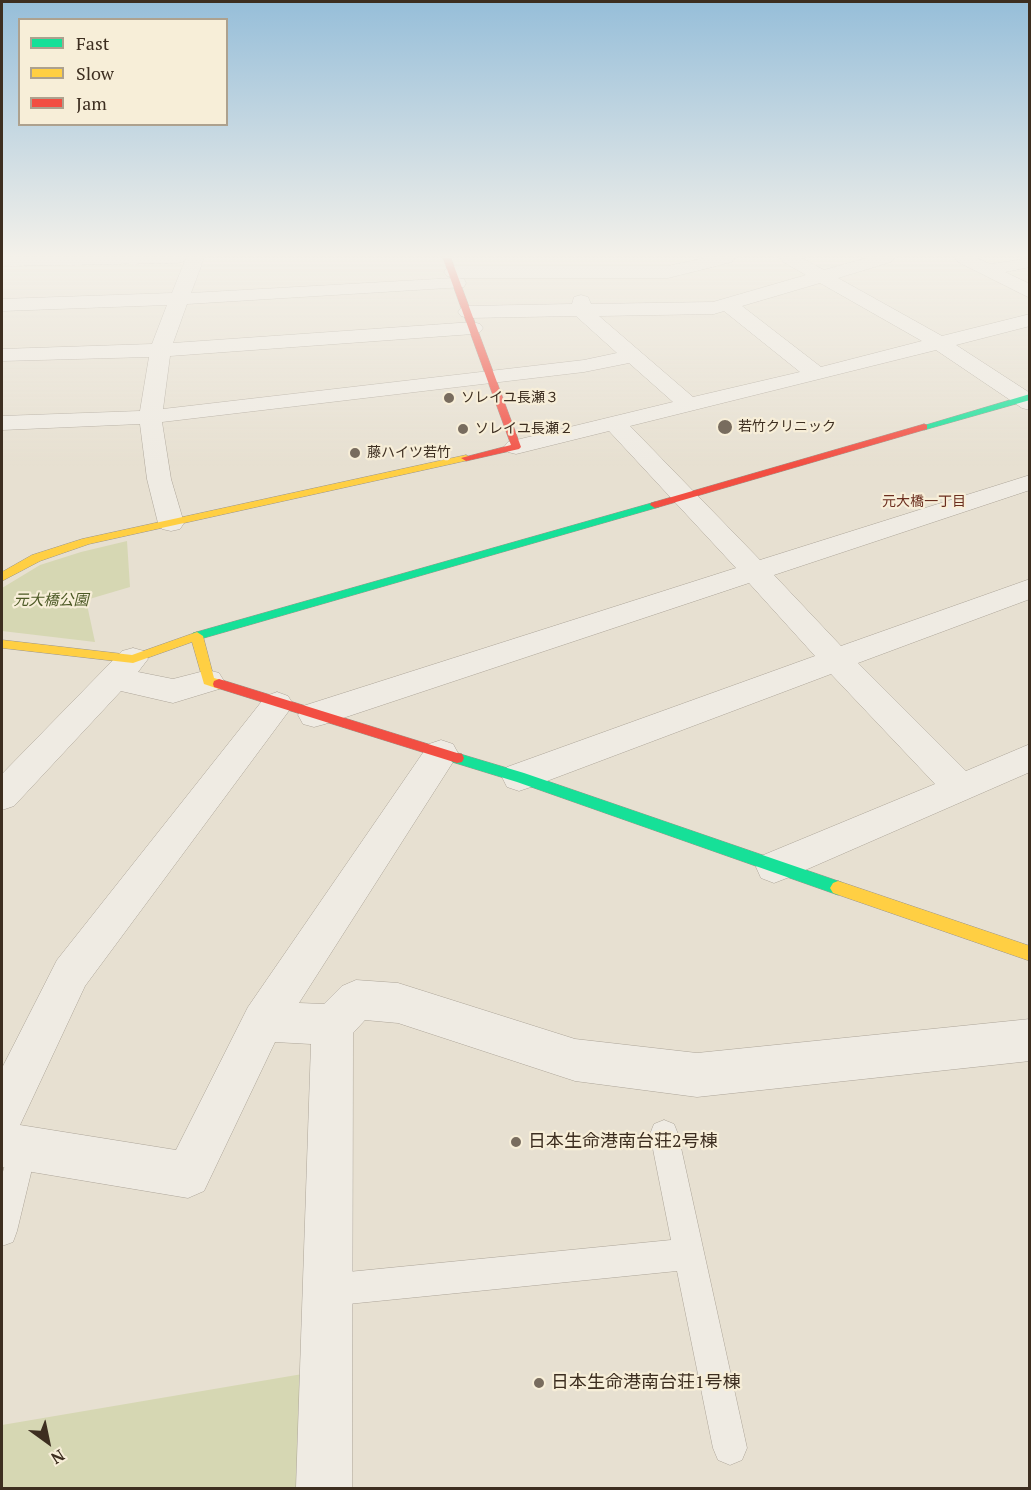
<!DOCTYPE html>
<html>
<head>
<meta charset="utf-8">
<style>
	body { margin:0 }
	#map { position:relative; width:1031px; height:1490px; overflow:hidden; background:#e7e0d1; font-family:"PT Serif",serif }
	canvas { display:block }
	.frame { position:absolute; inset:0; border:3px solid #3d2e20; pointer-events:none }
	.legend { position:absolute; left:18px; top:18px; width:210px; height:108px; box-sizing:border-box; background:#f7eed8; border:2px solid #ada18e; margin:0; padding:8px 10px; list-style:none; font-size:18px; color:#3d2e20 }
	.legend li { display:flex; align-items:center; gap:12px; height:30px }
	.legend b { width:30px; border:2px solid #ada18e }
	.north { position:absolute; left:18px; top:1412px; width:60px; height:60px; -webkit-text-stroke:4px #f7eed8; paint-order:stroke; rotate:147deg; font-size:16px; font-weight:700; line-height:24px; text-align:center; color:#3d2e20 }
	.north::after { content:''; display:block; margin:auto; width:21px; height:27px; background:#3d2e20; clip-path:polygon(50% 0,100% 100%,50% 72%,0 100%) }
</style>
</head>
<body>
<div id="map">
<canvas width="1031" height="1490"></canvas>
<div class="frame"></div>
<ul class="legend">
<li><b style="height:8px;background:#16e098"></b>Fast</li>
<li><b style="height:8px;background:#ffcf43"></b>Slow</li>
<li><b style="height:8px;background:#f24e42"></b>Jam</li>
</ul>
<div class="north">N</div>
</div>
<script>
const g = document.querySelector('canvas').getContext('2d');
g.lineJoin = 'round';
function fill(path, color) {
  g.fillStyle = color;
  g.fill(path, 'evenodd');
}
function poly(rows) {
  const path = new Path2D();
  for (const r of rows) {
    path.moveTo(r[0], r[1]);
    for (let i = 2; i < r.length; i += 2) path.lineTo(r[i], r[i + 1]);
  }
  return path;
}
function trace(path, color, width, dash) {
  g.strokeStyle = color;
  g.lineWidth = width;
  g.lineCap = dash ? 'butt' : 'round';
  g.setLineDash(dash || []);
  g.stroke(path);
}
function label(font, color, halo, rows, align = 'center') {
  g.font = font + ' "PT Serif","Noto Sans JP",serif';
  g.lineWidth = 4.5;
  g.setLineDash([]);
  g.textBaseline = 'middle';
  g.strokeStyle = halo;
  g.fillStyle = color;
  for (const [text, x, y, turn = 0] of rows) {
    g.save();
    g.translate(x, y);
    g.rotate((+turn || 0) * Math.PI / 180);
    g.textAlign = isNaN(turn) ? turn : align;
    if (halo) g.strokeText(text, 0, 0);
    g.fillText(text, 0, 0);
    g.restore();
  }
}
fill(poly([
	[127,541,130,587,86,600,95,642,2,631,2,588,40,565,81,552],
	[326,1370,324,1488,2,1488,2,1425]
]), '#d6d7b3');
const lane = poly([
	[664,1120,674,1124,678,1134,747,1448,742,1460,730,1465,718,1460,713,1448,677,1271,328,1306,317,1301,312,1290,317,1279,328,1274,671,1240,650,1134,654,1124,664,1120],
	[23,1134,33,1138,37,1148,17,1231,13,1242,2,1246,2,1175,13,1138,23,1134]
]);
const street = poly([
	[2,258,186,258,183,262,177,263,2,266,2,258],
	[186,258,204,258,191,293,455,278,447,276,444,272,447,268,453,266,668,266,704,258,735,258,732,262,668,278,457,278,464,279,466,283,464,287,187,304,173,343,473,322,480,324,483,328,480,332,473,334,170,356,163,409,584,360,617,353,576,316,468,318,461,316,458,312,461,308,468,306,572,304,574,297,581,295,588,297,591,304,713,302,806,275,783,262,780,258,802,258,824,270,866,258,894,258,891,262,838,278,942,336,1030,314,1030,326,956,345,1030,393,1030,410,1022,408,936,350,630,426,760,560,1030,475,1030,490,774,575,841,646,1030,579,1030,599,858,663,966,771,1030,744,1030,772,787,878,774,883,761,878,756,867,761,856,935,784,831,674,531,787,519,791,507,787,502,777,507,767,815,656,749,583,325,724,314,727,303,724,298,715,303,706,736,568,609,431,516,454,508,452,504,447,508,442,673,402,629,363,584,372,162,422,171,479,184,523,180,529,171,531,162,529,158,523,147,479,140,424,2,430,2,416,140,411,149,357,2,361,2,349,152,344,167,305,2,311,2,299,172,293,186,258],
	[820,283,922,341,821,367,742,306,820,283],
	[724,311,800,372,693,397,599,316,714,314,724,311],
	[955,258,977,258,990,264,1030,258,1030,267,1005,272,1030,284,1030,298,958,262,955,258],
	[133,648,144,651,148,659,138,672,173,679,208,670,219,673,224,681,219,689,173,703,121,691,14,806,2,810,2,774,122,651,133,648],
	[277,692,288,696,293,704,288,712,85,986,20,1125,176,1150,248,1007,429,744,441,740,453,744,458,753,453,762,299,1003,324,1004,342,986,356,980,398,983,575,1039,697,1053,1030,1019,1030,1061,697,1097,575,1081,398,1023,365,1020,353,1033,352,1488,296,1488,311,1044,275,1042,204,1191,188,1198,2,1167,2,1068,57,960,266,696,277,692]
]);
const fast = poly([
	[1030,394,1030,400,924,430,919,427,1030,394],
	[655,502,659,503,659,507,197,640,191,636,193,633,655,502],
	[457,753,524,773,838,881,843,883,846,888,843,893,838,895,517,782,452,762,450,758,452,754,457,753]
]);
const slow = poly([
	[466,455,471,458,469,460,89,544,40,561,2,581,2,572,32,555,82,539,466,455],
	[197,632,203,636,214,678,224,681,225,684,224,687,219,689,204,684,192,642,133,663,2,648,2,640,132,655,197,632],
	[838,881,1030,946,1030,961,833,893,830,888,833,883,838,881]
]);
const jam = poly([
	[443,258,451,258,521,447,519,449,466,461,461,458,511,445,443,258],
	[924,424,927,425,927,429,659,507,655,508,650,505,651,503,924,424],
	[219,679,457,753,462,754,464,758,462,762,457,763,214,687,213,684,214,681,219,679]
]);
trace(lane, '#ada599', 1);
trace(street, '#ada599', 1);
trace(fast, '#9c958a', 1);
trace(slow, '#9c958a', 1);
trace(jam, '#9c958a', 1);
fill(lane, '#efebe3');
fill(street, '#efebe3');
fill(fast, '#16e098');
fill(slow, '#ffcf43');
fill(jam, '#f24e42');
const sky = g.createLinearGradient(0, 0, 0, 466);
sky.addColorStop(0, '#96bed9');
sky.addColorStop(0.55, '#f4f1ea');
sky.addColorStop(1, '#f4f1ea00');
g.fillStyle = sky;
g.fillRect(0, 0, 1031, 466);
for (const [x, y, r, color] of [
	[449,398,6,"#786c5e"],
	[725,427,8,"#786c5e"],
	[463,429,6,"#786c5e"],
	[355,453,6,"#786c5e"],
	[516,1142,6,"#786c5e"],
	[539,1383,6,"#786c5e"]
]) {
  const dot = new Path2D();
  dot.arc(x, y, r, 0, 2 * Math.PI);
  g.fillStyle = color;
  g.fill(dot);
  trace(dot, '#f7eed8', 2);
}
label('14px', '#3d2e20', '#f7eed8', [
	["ソレイユ長瀬３",461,398],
	["若竹クリニック",738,427],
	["ソレイユ長瀬２",475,429],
	["藤ハイツ若竹",367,453]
], 'left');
label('14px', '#6b2e1e', '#f7eed8', [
	["元大橋一丁目",924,502]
]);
label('italic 15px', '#4d5a26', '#f7eed8', [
	["元大橋公園",51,601]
]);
label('18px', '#3d2e20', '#f7eed8', [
	["日本生命港南台荘2号棟",528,1142],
	["日本生命港南台荘1号棟",551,1383]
], 'left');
</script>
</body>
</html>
